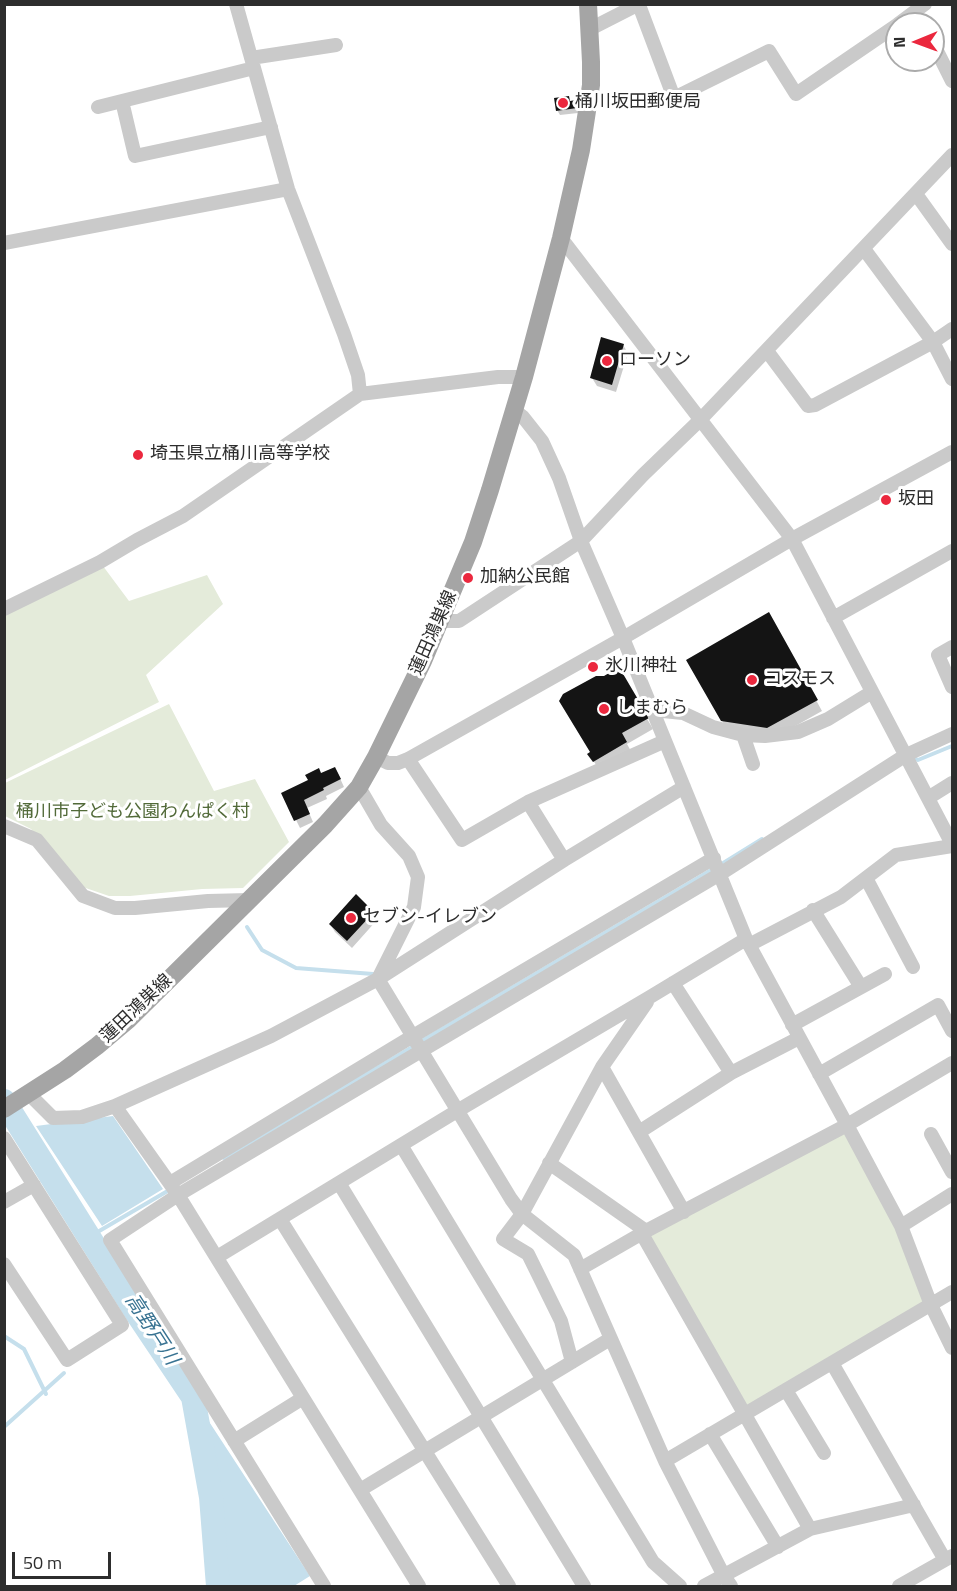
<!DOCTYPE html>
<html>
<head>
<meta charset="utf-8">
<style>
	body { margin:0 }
	#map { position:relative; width:957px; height:1591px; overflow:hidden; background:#fff; font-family:"Titillium Web",sans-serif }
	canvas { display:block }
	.frame { position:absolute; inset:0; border:6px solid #2d2d2d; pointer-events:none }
	.north { position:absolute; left:885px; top:12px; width:60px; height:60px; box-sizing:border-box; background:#fff; border:2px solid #ababab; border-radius:50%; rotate:269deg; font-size:16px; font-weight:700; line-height:24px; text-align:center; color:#2d2d2d }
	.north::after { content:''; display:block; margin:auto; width:21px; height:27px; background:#eb283e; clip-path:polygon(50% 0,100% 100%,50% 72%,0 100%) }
	.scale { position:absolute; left:12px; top:1552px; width:99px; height:27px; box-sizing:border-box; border:3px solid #2d2d2d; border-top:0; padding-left:8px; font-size:18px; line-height:21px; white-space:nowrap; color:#2d2d2d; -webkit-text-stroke:4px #fff; paint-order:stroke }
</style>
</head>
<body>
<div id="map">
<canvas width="957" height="1591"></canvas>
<div class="frame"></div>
<div class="north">N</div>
<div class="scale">50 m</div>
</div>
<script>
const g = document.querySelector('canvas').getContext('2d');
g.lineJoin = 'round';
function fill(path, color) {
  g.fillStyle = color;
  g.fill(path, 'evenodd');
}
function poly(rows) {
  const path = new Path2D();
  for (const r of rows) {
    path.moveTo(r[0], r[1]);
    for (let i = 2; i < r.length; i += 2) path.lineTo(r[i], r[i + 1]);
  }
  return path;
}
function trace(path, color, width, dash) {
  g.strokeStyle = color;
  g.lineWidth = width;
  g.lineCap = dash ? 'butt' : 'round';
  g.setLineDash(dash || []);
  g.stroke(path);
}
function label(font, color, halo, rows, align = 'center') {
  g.font = font + ' "Titillium Web","Noto Sans JP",sans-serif';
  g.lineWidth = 6;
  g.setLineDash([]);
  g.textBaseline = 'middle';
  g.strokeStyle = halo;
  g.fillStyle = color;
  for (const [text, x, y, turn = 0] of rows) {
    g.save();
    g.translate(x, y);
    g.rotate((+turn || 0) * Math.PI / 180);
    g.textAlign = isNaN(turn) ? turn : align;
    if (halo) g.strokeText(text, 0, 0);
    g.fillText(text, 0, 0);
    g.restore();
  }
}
fill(poly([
	[100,562,129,601,207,575,223,604,146,675,159,702,5,780,5,610],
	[169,704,214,791,255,779,289,842,243,888,202,889,130,896,109,896,77,885,31,829,5,816,5,783],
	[847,1125,931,1305,745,1414,642,1234]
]), '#e4ebda');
fill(poly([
	[113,1116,163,1189,102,1226,36,1126],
	[206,1417,310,1576,294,1586,224,1586]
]), '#c5dfec');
fill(poly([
	[568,98,571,102,575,102,578,106,578,113,560,115,557,110],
	[623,345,628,353,616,392,597,386,592,378],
	[769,614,822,711,774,738,728,731,688,661],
	[618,669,653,729,627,744,632,753,600,771,589,754,592,753,604,677],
	[321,775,339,776,344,787,326,796,327,799,307,808,313,822,300,828,283,794],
	[372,913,377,920,352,948,335,932,330,924]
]), '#0003');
trace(poly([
	[912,757,918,760,952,746],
	[720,865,762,839],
	[247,927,262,950,296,968,373,974,376,975],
	[420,1042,713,869],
	[224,1158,414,1046],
	[89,1237,171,1189],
	[4,1336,24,1349,46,1394],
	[4,1427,64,1373]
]), '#c5dfec', 4);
trace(poly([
	[4,1101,134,1309,193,1397,211,1497,218,1586]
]), '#c5dfec', 24);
fill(poly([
	[569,96,570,101,576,100,577,108,556,111,554,98],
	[601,337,624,344,612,385,590,378],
	[769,612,818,700,767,728,721,721,686,660],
	[619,667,649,718,622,733,627,742,593,762,587,754,590,752,559,701,563,694,596,676,604,676],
	[335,767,341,779,323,788,324,790,304,800,310,814,294,821,281,793,308,780,305,775,319,768,321,773],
	[356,894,374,912,347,941,329,924]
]), '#141414');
trace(poly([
	[236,4,288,189,344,334,358,375,360,394],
	[639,5,674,98,769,51,796,94,897,25],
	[898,24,925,4],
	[590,29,639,4],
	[933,43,952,81],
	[251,58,336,45],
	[122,101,135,156,271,127],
	[98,107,254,68],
	[916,194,952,244],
	[561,238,792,539,952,844],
	[4,243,288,189],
	[864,249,933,342,952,379],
	[767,351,808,406,815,405,933,342,952,329],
	[514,410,523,417,542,441,559,478,581,541,623,638,746,939,847,1125,901,1226,931,1305,952,1348],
	[4,609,100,562,137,540,183,516,360,394,498,377,524,377],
	[833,618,952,551],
	[441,621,459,621,581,541,643,475,700,420,952,155],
	[952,647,938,655,952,687],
	[653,710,683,713,713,727,743,735,765,736,798,732,828,719,872,692],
	[743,735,753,764],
	[376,757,388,763,398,763,408,759,623,638,792,539,952,452],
	[408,759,462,840,528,802,665,741],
	[359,787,381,825,409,856,418,877,414,907,379,977],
	[928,798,952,783],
	[528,802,564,860],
	[4,826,37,840,83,896,115,908,135,908,208,901,249,900],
	[866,878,913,967],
	[813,910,861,987],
	[749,945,841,897,896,855,952,846],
	[378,979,511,1199,522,1214,574,1255,665,1461,724,1576,731,1586],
	[673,983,731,1073],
	[792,1025,885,974],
	[602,1067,684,1212],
	[819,1074,938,1005,952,1031],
	[29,1094,53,1118,82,1117,115,1106,271,1036,378,979,564,860,684,787],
	[115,1106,178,1195,419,1586],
	[639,1132,731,1073,799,1038],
	[931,1134,952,1172],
	[4,1138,122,1325,67,1360,4,1264],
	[401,1145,653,1562,680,1586],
	[549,1163,646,1231],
	[170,1183,413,1036,714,858],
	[339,1183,584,1586],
	[4,1202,34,1185],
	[280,1219,509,1586],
	[901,1226,952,1194],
	[642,1234,810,1529],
	[217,1257,457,1111,650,997,746,939],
	[580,1269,646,1231,847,1125,952,1063],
	[572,1362,561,1321,528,1254,503,1239,522,1214,602,1067,647,1002],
	[832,1363,945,1560],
	[786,1390,824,1453],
	[710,1434,778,1547],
	[234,1441,303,1398],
	[665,1461,952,1292],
	[360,1490,610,1339],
	[324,1586,110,1240,178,1195,720,874,906,755,952,734],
	[704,1586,810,1529,914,1505],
	[899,1586,952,1556]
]), '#cacaca', 14);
trace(poly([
	[4,1109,65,1070,97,1046,128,1020,325,825,359,787,376,757,423,661,473,542,490,490,524,377,561,238,581,150,591,85,591,62,588,4]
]), '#a5a5a5', 18);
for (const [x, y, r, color] of [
	[563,103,6,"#eb283e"],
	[607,361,6,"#eb283e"],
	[138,455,6,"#eb283e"],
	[886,500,6,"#eb283e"],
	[468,578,6,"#eb283e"],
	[593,667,6,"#eb283e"],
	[752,680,6,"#eb283e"],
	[604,709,6,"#eb283e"],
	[351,918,6,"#eb283e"]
]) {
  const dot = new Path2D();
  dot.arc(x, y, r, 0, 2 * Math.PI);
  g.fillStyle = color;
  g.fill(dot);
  trace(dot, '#fff', 2);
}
label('18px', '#2d2d2d', '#fff', [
	["桶川坂田郵便局",575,103],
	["ローソン",619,361],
	["埼玉県立桶川高等学校",150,455],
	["坂田",898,500],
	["加納公民館",480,578],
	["氷川神社",605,667],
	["コスモス",764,680],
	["しまむら",616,709],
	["セブン-イレブン",363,918]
], 'left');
label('18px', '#2d2d2d', '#fff', [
	["蓮田鴻巣線",434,633,-66],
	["蓮田鴻巣線",137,1009,-43]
]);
label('18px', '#526a39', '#fff', [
	["桶川市子ども公園わんぱく村",133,813]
]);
label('italic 20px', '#397392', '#fff', [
	["高野戸川",151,1330,57]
]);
</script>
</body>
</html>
